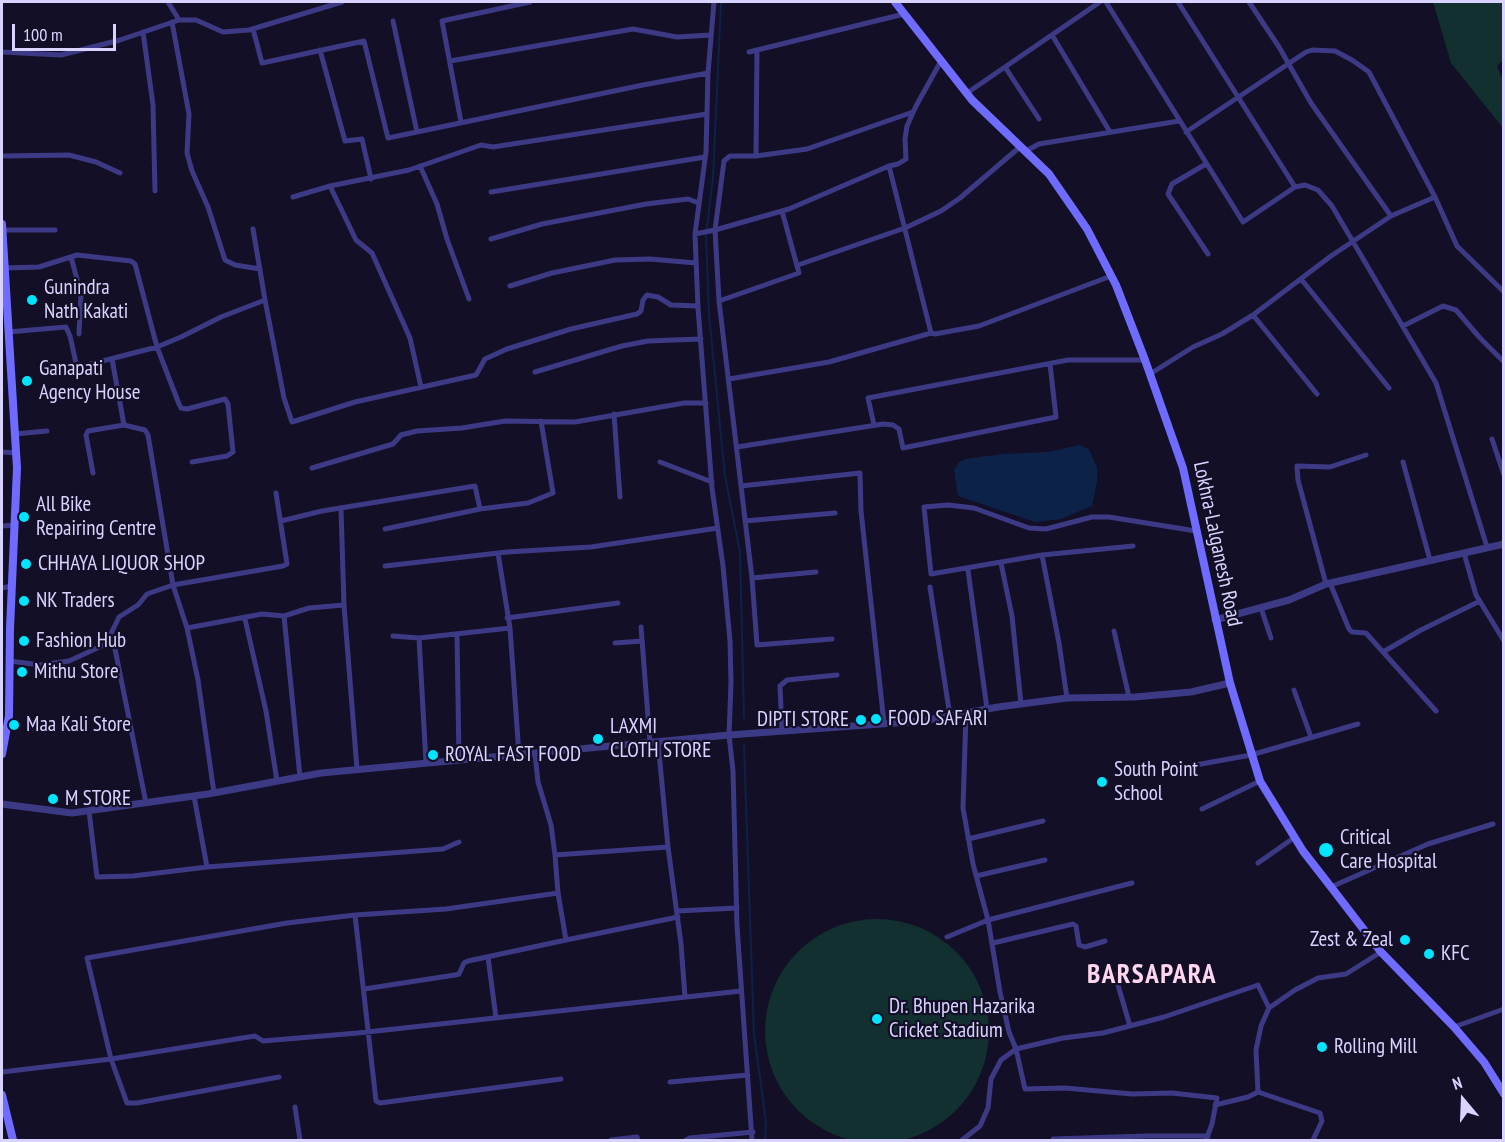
<!DOCTYPE html>
<html>
<head>
<meta charset="utf-8">
<style>
	body { margin:0 }
	#map { position:relative; width:1505px; height:1142px; overflow:hidden; background:#130f26; font-family:"PT Sans Narrow",sans-serif }
	canvas { display:block }
	.frame { position:absolute; inset:0; border:3px solid #d9d4ff; pointer-events:none }
	.north { position:absolute; left:1433px; top:1070px; width:60px; height:60px; -webkit-text-stroke:4px #130f26; paint-order:stroke; rotate:341deg; font-size:16px; font-weight:700; line-height:24px; text-align:center; color:#d9d4ff }
	.north::after { content:''; display:block; margin:auto; width:21px; height:27px; background:#d9d4ff; clip-path:polygon(50% 0,100% 100%,50% 72%,0 100%) }
	.scale { position:absolute; left:12px; top:24px; width:104px; height:27px; box-sizing:border-box; border:3px solid #d9d4ff; border-top:0; padding-left:8px; font-size:18px; line-height:21px; white-space:nowrap; color:#d9d4ff; -webkit-text-stroke:4px #130f26; paint-order:stroke }
</style>
</head>
<body>
<div id="map">
<canvas width="1505" height="1142"></canvas>
<div class="frame"></div>
<div class="north">N</div>
<div class="scale">100 m</div>
</div>
<script>
const g = document.querySelector('canvas').getContext('2d');
g.lineJoin = 'round';
function fill(path, color) {
  g.fillStyle = color;
  g.fill(path, 'evenodd');
}
function poly(rows) {
  const path = new Path2D();
  for (const r of rows) {
    if (r.length === 3) {
      path.moveTo(r[0] + r[2], r[1]);
      path.arc(r[0], r[1], r[2], 0, 2 * Math.PI);
      continue;
    }
    path.moveTo(r[0], r[1]);
    for (let i = 2; i < r.length; i += 2) path.lineTo(r[i], r[i + 1]);
  }
  return path;
}
function trace(path, color, width, dash) {
  g.strokeStyle = color;
  g.lineWidth = width;
  g.lineCap = dash ? 'butt' : 'round';
  g.setLineDash(dash || []);
  g.stroke(path);
}
function label(font, color, halo, rows, align = 'center') {
  g.font = font + ' "PT Sans Narrow",sans-serif';
  g.lineWidth = 4.5;
  g.setLineDash([]);
  g.textBaseline = 'middle';
  g.strokeStyle = halo;
  g.fillStyle = color;
  for (const [text, x, y, turn = 0] of rows) {
    g.save();
    g.translate(x, y);
    g.rotate((+turn || 0) * Math.PI / 180);
    g.textAlign = isNaN(turn) ? turn : align;
    if (halo) g.strokeText(text, 0, 0);
    g.fillText(text, 0, 0);
    g.restore();
  }
}
fill(poly([
	[1433,2,1503,2,1503,60,1497,66,1503,80,1503,128,1451,63],
	[877,1031,112]
]), '#12302f');
fill(poly([
	[1079,445,1089,449,1097,468,1097,481,1092,506,1061,519,1035,522,958,496,954,470,959,462,965,459,1002,454,1048,452]
]), '#0c2248');
trace(poly([
	[721,2,713,178,706,235,709,314,725,476,740,552,744,718],
	[744,745,754,1034,766,1122,765,1140]
]), '#0c2248', 2);
trace(poly([
	[168,2,179,20],
	[714,2,708,73,706,152,695,234,698,308,712,488,723,566,730,641,731,683,729,735,733,771,737,926,752,1140],
	[1106,2,1243,222,1295,187,1305,185,1318,190,1332,206,1436,383,1487,547],
	[1178,2,1295,187],
	[1249,2,1279,47,1311,103,1391,216],
	[393,21,417,132],
	[172,22,189,114,187,153,192,171,208,207,225,260,235,265,260,269],
	[253,29,262,63,364,41,388,138,643,85,708,73],
	[143,32,153,105,155,191],
	[1052,35,1110,132],
	[320,50,345,141,362,139,371,179],
	[757,50,756,156,807,149,913,112],
	[2,52,61,55,120,40,179,20,196,20,223,32,249,30,342,2],
	[749,52,904,14],
	[450,61,633,29,677,37,711,35],
	[1005,67,1039,119],
	[967,93,1100,2],
	[461,122,442,21,530,2],
	[1186,132,1306,52,1312,50,1335,51,1352,60,1369,72,1435,197,1457,246,1504,292],
	[1026,151,1039,144,1179,121],
	[2,156,69,155,96,162,120,173],
	[756,156,730,156,724,161,715,230,719,301,799,273,782,211],
	[1206,164,1172,184,1168,194,1208,254],
	[420,166,437,204,447,239,469,299],
	[889,166,931,333],
	[330,186,409,170,481,145,493,147,707,114],
	[491,192,705,157],
	[293,197,330,186,356,240,372,253,410,338,421,387],
	[2,230,55,230],
	[695,234,715,230,789,209,889,166,898,164,906,159,905,139,907,126,916,106,941,61],
	[491,239,542,224,646,204,688,199,699,203],
	[71,257,81,294,79,334],
	[798,265,905,228,941,211,960,198,1021,146],
	[4,268,39,267,77,255,131,261,135,264,157,347,179,404,181,408,187,409,225,399,228,404,233,452,227,456,192,462],
	[1301,279,1389,388],
	[510,286,552,273,615,260,650,259,696,263],
	[265,300,284,398,292,422,355,402,476,375,485,359,507,349,571,329,637,314,641,311,643,300,647,295,658,297,671,305,698,306],
	[719,301,752,578,757,645,832,639],
	[1253,315,1317,394],
	[1403,326,1443,306,1456,310,1480,338,1504,362],
	[8,332,66,327,70,336,76,363,83,366,157,347,181,337,221,317,265,300,253,229],
	[112,359,124,425],
	[535,372,622,346,648,341,701,339],
	[1150,374,1193,347,1222,334,1253,315,1331,256,1391,216,1435,197],
	[729,379,829,362,931,333,935,334,979,326,1111,276],
	[614,414,620,497],
	[874,425,868,398,1068,360,1145,360],
	[15,434,47,431],
	[1492,439,1504,475],
	[737,447,883,424,893,425,899,429,903,448,1056,417,1050,364],
	[2,452,16,453],
	[660,462,712,482],
	[1403,462,1430,560],
	[312,468,393,444,401,435,417,431,462,428,505,421,575,422,684,403,706,403],
	[93,473,86,435,88,431,124,425,145,430,148,435,173,585,187,628,198,680,214,793],
	[741,486,860,473,861,511,884,723],
	[341,509,344,605,357,769],
	[281,521,322,511,475,486,480,509],
	[745,521,835,513],
	[2,526,15,525],
	[385,529,480,509,528,503,553,493,541,421],
	[1133,546,1042,555,931,574,924,507,948,505,974,508,1029,528,1046,529,1092,517,1109,517,1196,531],
	[498,553,510,628,519,755],
	[1464,553,1476,595,1504,641],
	[1042,555,1059,643,1067,698],
	[1001,563,1012,616,1021,704],
	[385,566,507,552,591,547,718,528],
	[968,570,987,709],
	[752,578,816,572],
	[1330,583,1349,629,1352,632,1366,633,1383,652,1421,630,1480,601],
	[1326,584,1298,480,1297,466,1330,467,1366,455],
	[930,587,950,716],
	[2,588,12,586],
	[1261,608,1271,638],
	[284,616,300,777],
	[507,618,618,603],
	[245,619,266,711,277,781],
	[641,627,650,743],
	[187,628,262,614,284,616,309,608,344,605],
	[1114,631,1129,697],
	[112,634,146,803],
	[457,634,459,760],
	[393,636,419,638],
	[615,643,642,641],
	[1383,652,1436,711],
	[10,661,40,665,69,661,106,644,119,617,138,605,147,594,173,585,283,566,287,564,276,493],
	[1294,690,1311,737],
	[966,713,963,808,973,864,988,920,1000,992,1009,1032,1016,1049,1025,1089,1065,1088,1132,1094,1172,1093,1217,1098,1212,1124,1206,1140],
	[782,731,780,686,787,680,837,675],
	[658,742,668,847,681,944,685,997],
	[535,754,538,782,551,825,555,855],
	[426,763,419,638,510,628],
	[1190,766,1251,755,1358,724],
	[1202,809,1260,781],
	[89,811,97,877,133,876,207,867,194,796],
	[968,839,1043,821],
	[1258,863,1295,837],
	[207,867,443,849,459,842],
	[976,876,1045,860],
	[1331,887,1428,844,1493,824],
	[558,893,555,855,668,847],
	[677,911,737,908],
	[355,915,376,1101,380,1103,561,1079],
	[947,937,988,920,1132,883],
	[993,943,1073,924,1076,926,1079,945,1085,947,1105,941],
	[488,957,496,1018],
	[1115,975,1130,1026],
	[364,989,455,975,459,974,464,963,468,961,566,940],
	[1454,1027,1504,1009],
	[2,1072,111,1059,255,1036,263,1041,358,1033,741,991],
	[279,1077,137,1103,127,1103,111,1059,87,958,287,923,355,915,446,909,558,893,566,940,678,917],
	[670,1082,748,1075],
	[1258,1092,1320,1113,1322,1121,1313,1140],
	[1215,1105,1248,1097,1258,1092,1256,1050,1261,1026,1269,1008],
	[295,1107,300,1140],
	[1053,1139,1147,1136,1208,1136],
	[611,1140,637,1137,638,1140],
	[686,1140,690,1138,753,1132],
	[962,1140,980,1126,988,1108,991,1079,1001,1060,1016,1049,1063,1038,1103,1033,1164,1017,1258,985,1269,1008,1295,990,1318,978,1346,974,1381,952]
]), '#3d3a85', 5);
trace(poly([
	[1215,620,1289,600,1326,584,1504,544],
	[2,804,72,813,208,794,321,773,729,735,922,721,998,707,1067,698,1135,697,1191,692,1230,683]
]), '#3d3a85', 7);
trace(poly([
	[895,2,972,100,1049,174,1087,229,1116,285,1145,360,1183,468,1230,683,1260,781,1303,851,1331,887,1381,952,1454,1027,1484,1062,1504,1094],
	[2,224,17,468,10,629,9,716,2,754],
	[2,1095,13,1140]
]), '#6f6bff', 8);
for (const [x, y, r, color] of [
	[32,300,6,"#00e5ff"],
	[27,381,6,"#00e5ff"],
	[24,517,6,"#00e5ff"],
	[26,564,6,"#00e5ff"],
	[24,601,6,"#00e5ff"],
	[24,641,6,"#00e5ff"],
	[22,672,6,"#00e5ff"],
	[876,719,6,"#00e5ff"],
	[861,720,6,"#00e5ff"],
	[14,725,6,"#00e5ff"],
	[598,739,6,"#00e5ff"],
	[433,755,6,"#00e5ff"],
	[1102,782,6,"#00e5ff"],
	[53,799,6,"#00e5ff"],
	[1326,850,8,"#00e5ff"],
	[1405,940,6,"#00e5ff"],
	[1429,954,6,"#00e5ff"],
	[877,1019,6,"#00e5ff"],
	[1322,1047,6,"#00e5ff"]
]) {
  const dot = new Path2D();
  dot.arc(x, y, r, 0, 2 * Math.PI);
  g.fillStyle = color;
  g.fill(dot);
  trace(dot, '#130f26', 2);
}
label('21px', '#d9d4ff', '#130f26', [
	["Gunindra",44,288],
	["Nath Kakati",44,312],
	["Ganapati",39,369],
	["Agency House",39,393],
	["All Bike",36,505],
	["Repairing Centre",36,529],
	["CHHAYA LIQUOR SHOP",38,564],
	["NK Traders",36,601],
	["Fashion Hub",36,641],
	["Mithu Store",34,672],
	["FOOD SAFARI",888,719],
	["DIPTI STORE",849,720,"right"],
	["Maa Kali Store",26,725],
	["LAXMI",610,727],
	["CLOTH STORE",610,751],
	["ROYAL FAST FOOD",445,755],
	["South Point",1114,770],
	["School",1114,794],
	["M STORE",65,799],
	["Critical",1340,838],
	["Care Hospital",1340,862],
	["Zest & Zeal",1393,940,"right"],
	["KFC",1441,954],
	["Dr. Bhupen Hazarika",889,1007],
	["Cricket Stadium",889,1031],
	["Rolling Mill",1334,1047]
], 'left');
label('21px', '#d9d4ff', '#130f26', [
	["Lokhra-Lalganesh Road",1217,544,78]
]);
g.letterSpacing = '1.5px';
label('bold 27px', '#ffd6f0', '#130f26', [
	["BARSAPARA",1152,975]
]);
g.letterSpacing = '0px';
</script>
</body>
</html>
